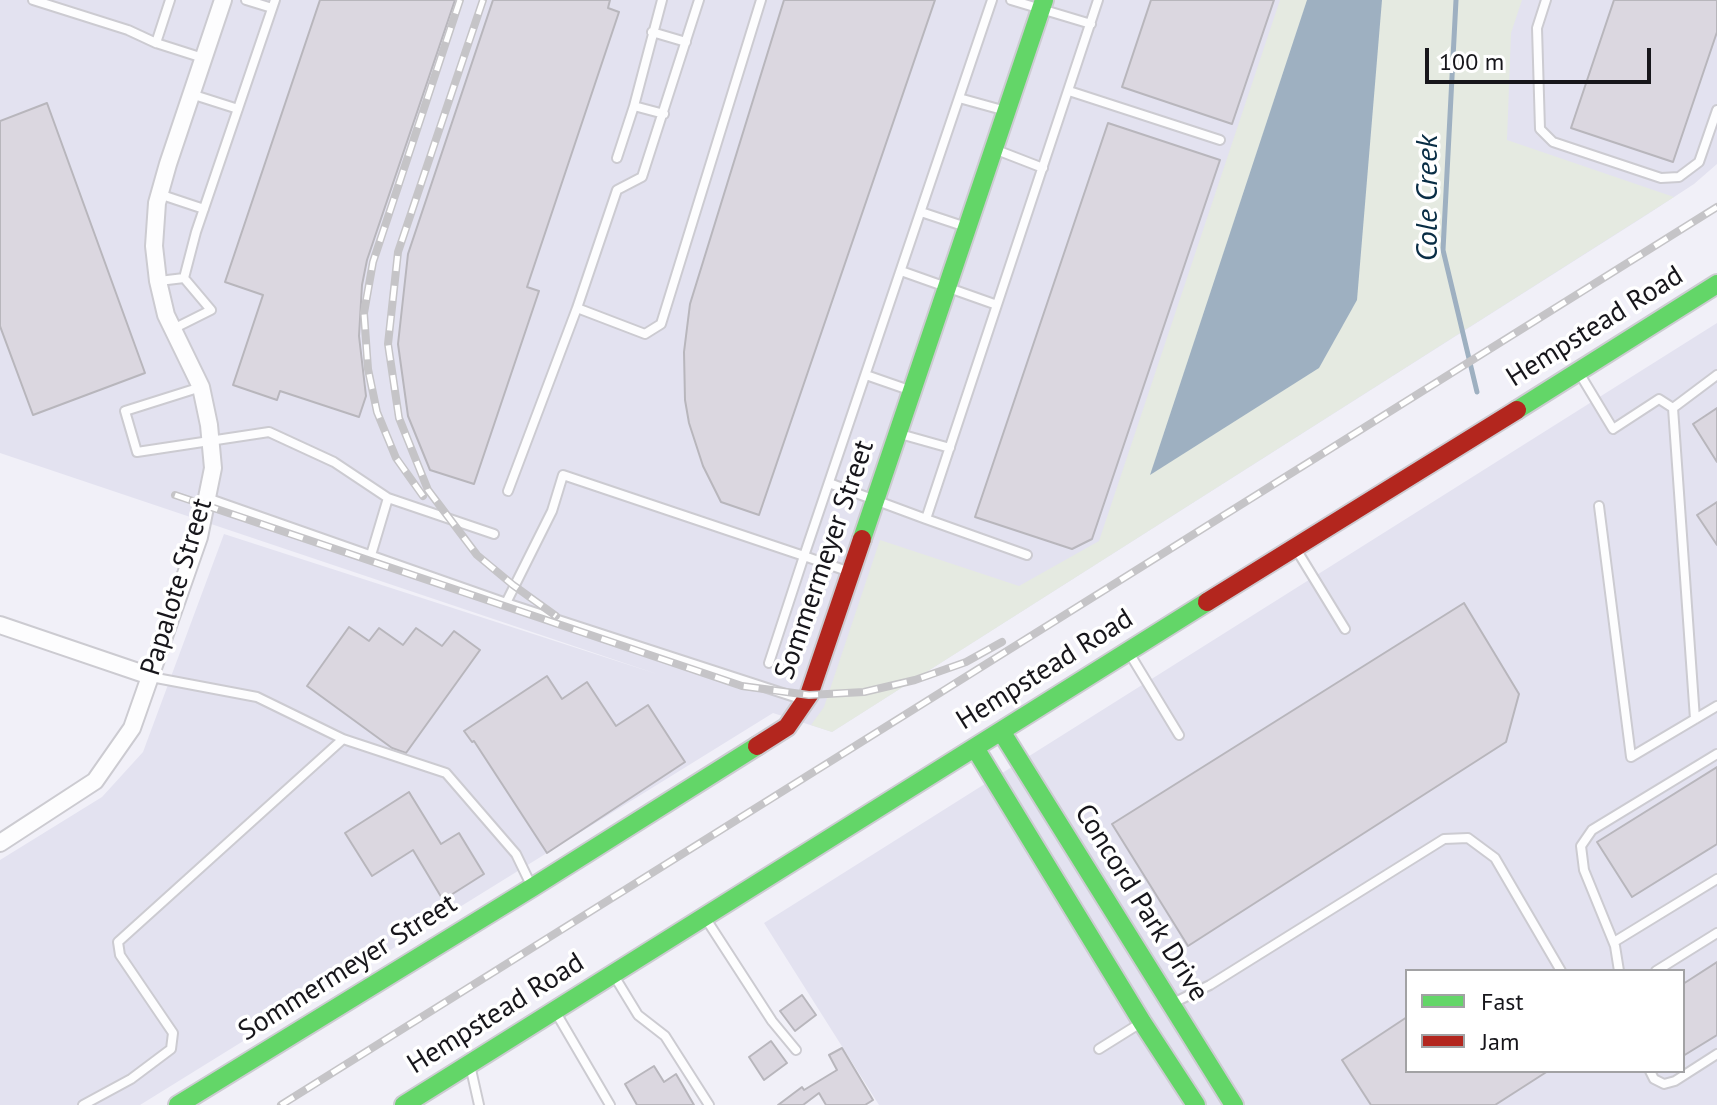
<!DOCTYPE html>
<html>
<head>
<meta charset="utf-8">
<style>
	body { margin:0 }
	#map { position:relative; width:1717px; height:1105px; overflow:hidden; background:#f1f0f8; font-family:"PT Sans",sans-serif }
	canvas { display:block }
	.legend { position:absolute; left:1405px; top:969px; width:280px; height:104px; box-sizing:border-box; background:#fff; border:2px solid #a2a2a4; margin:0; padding:10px 14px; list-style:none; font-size:24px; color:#17161b }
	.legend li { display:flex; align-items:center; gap:16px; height:40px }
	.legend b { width:40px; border:2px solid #a2a2a4 }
	.scale { position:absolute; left:1425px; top:48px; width:226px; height:36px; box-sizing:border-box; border:4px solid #17161b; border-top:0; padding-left:10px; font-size:24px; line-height:28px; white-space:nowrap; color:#17161b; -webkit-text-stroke:6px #fff; paint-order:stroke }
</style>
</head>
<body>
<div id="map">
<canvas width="1717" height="1105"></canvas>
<ul class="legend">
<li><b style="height:10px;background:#63d668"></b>Fast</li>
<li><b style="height:10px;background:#b3261e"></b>Jam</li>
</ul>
<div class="scale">100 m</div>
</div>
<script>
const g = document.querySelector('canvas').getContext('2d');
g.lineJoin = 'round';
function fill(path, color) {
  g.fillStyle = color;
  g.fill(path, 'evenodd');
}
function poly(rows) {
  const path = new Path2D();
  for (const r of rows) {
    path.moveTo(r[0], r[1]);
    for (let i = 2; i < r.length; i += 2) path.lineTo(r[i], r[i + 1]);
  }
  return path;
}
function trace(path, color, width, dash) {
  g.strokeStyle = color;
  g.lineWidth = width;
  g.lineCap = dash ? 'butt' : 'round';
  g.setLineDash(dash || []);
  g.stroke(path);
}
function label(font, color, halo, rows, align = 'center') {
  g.font = font + ' "PT Sans",sans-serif';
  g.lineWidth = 7;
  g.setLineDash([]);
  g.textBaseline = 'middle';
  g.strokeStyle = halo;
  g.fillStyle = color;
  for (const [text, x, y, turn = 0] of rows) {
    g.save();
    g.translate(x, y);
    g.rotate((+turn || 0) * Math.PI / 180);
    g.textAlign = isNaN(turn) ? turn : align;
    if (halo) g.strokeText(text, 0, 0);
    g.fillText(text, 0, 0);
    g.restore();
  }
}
fill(poly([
	[0,0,1717,0,1717,164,1694,184,1648,214,832,732,773,713,140,1105,0,1105,0,860,102,797,143,752,224,534,657,674,0,453],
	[1717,323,1717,1105,879,1105,764,923],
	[1407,971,1683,971,1683,1071,1407,1071]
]), '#e3e2f0');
fill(poly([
	[1280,0,1522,0,1511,33,1507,140,1674,197,832,732,811,725,824,707,880,540,1019,586,1099,541]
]), '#e5eae1');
fill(poly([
	[1307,0,1382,0,1357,300,1319,368,1150,475]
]), '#9eb0c1');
trace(poly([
	[1456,0,1443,250,1477,392]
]), '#9eb0c1', 5);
const building = poly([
	[320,0,455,0,367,260,362,285,359,336,366,396,359,417,280,391,277,400,233,385,263,295,225,282,320,0],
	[493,0,610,0,608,8,619,12,527,287,539,291,474,484,430,470,408,416,398,344,408,254,493,0],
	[784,0,935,0,759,515,721,502,703,466,689,423,685,400,684,352,690,304,784,0],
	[1151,0,1274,0,1232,124,1122,87,1151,0],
	[1614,0,1717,0,1717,32,1673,162,1571,128,1614,0],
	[47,103,145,373,33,415,0,326,0,121,47,103],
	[1108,123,1220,160,1092,539,1072,549,975,517,1108,123],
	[1717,408,1717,462,1693,424,1717,408],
	[1717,502,1717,545,1697,515,1717,502],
	[1464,603,1519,694,1506,742,1188,946,1112,824,1464,603],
	[349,627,369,641,379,628,403,645,416,628,442,646,454,631,480,650,406,753,392,748,307,686,349,627],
	[547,676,562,699,587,682,616,726,648,705,685,762,547,853,474,741,472,742,464,731,547,676],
	[1717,767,1717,844,1632,897,1597,842,1717,767],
	[409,792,441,844,459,833,484,874,443,900,413,850,372,876,345,833,409,792],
	[1717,962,1717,1035,1683,1056,1683,984,1717,962],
	[802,995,816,1015,795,1031,780,1011,802,995],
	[1407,1017,1407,1071,1548,1071,1495,1105,1371,1105,1342,1060,1407,1017],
	[771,1041,787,1063,764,1080,749,1057,771,1041],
	[842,1048,873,1100,865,1105,826,1105,819,1093,803,1105,778,1105,802,1087,804,1090,837,1070,829,1055,842,1048],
	[654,1066,664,1082,676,1074,694,1105,637,1105,625,1084,654,1066]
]);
fill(building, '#dbd7e0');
trace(building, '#b8b6bc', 2);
const lane = poly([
	[33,0,128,30,156,43],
	[170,0,156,43,203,58],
	[246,0,272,8],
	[1011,0,1091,24],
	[1546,0,1537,28,1540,129,1553,142,1661,178,1679,177,1699,162,1717,110],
	[652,32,686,42],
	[1069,91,1220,140],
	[191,94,238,109],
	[959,98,1006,111],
	[634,106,662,0],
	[994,149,1043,168],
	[617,158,634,106,664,114],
	[159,194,204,209],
	[921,212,966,227],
	[901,271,997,305],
	[159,281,184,278,196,232,275,0],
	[577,308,617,190,642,177,699,0],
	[173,329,211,310,184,278],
	[1578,371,1613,429,1659,399,1673,408,1695,719],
	[866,375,912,391],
	[201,387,125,411,137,452,269,432,334,462,388,498],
	[1673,408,1717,375],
	[900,434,950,448],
	[829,483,926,519],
	[508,491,577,308,645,334,661,324,761,0],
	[207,498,506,603,804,700],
	[1599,506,1631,757,1717,706],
	[1296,549,1345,629],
	[371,555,388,498,494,534],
	[1027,555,926,519,1098,0],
	[850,572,804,556,992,0],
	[506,603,552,511,563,475,804,556,769,663],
	[1128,651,1179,735],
	[151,677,257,697,343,739,446,773,516,854,531,885],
	[706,919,772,1021,796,1050],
	[1614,942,1717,879],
	[1619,971,1615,946,1584,870,1581,846,1592,830,1717,754],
	[1656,971,1717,933],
	[613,974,638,1015,665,1036,709,1105],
	[1171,1004,1210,985,1444,839,1468,838,1495,858,1561,971],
	[555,1011,610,1105],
	[1099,1049,1139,1024],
	[470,1065,479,1105],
	[1650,1071,1654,1079,1664,1084,1675,1081,1717,1054],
	[83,1105,131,1079,171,1049,173,1033,120,955,118,942,343,739]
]);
const street = poly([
	[0,625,150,676],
	[0,843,95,781,132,728,199,537,213,468,209,425,201,387,166,315,158,281,154,246,157,203,168,164,223,0]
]);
const fast = poly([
	[1517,410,1717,284],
	[862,539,1044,0],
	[1001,731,1234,1105],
	[975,748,1142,1022,1196,1105],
	[178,1105,533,887,757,746],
	[404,1105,1207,602]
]);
const jam = poly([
	[1207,602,1517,410],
	[757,746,787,727,809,695,862,539]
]);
trace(lane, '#cccbd1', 12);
trace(street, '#cccbd1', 20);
trace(fast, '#cccbd1', 22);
trace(jam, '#cccbd1', 22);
trace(lane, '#fdfdfe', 8);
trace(street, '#fdfdfe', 16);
trace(fast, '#63d668', 18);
trace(jam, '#b3261e', 18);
const rail = poly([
	[483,0,398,252,388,344,399,418,428,490,477,555,513,585,556,616],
	[175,495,742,686,809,695,864,692,915,680,966,662,1002,642],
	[423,496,396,458,377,412,368,369,364,313,373,262,460,0],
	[281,1105,1717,207]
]);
trace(rail, '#c5c4c7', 8);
trace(rail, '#fff', 5, [15]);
label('28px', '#17161b', '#fff', [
	["Hempstead Road",1595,327,-32],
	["Sommermeyer Street",825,560,-71],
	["Papalote Street",177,587,-73],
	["Hempstead Road",1045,670,-32],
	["Concord Park Drive",1141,903,58],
	["Sommermeyer Street",348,968,-32],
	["Hempstead Road",496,1014,-32]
]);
label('italic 30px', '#092d45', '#fff', [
	["Cole Creek",1428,198,-90]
]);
</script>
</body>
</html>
